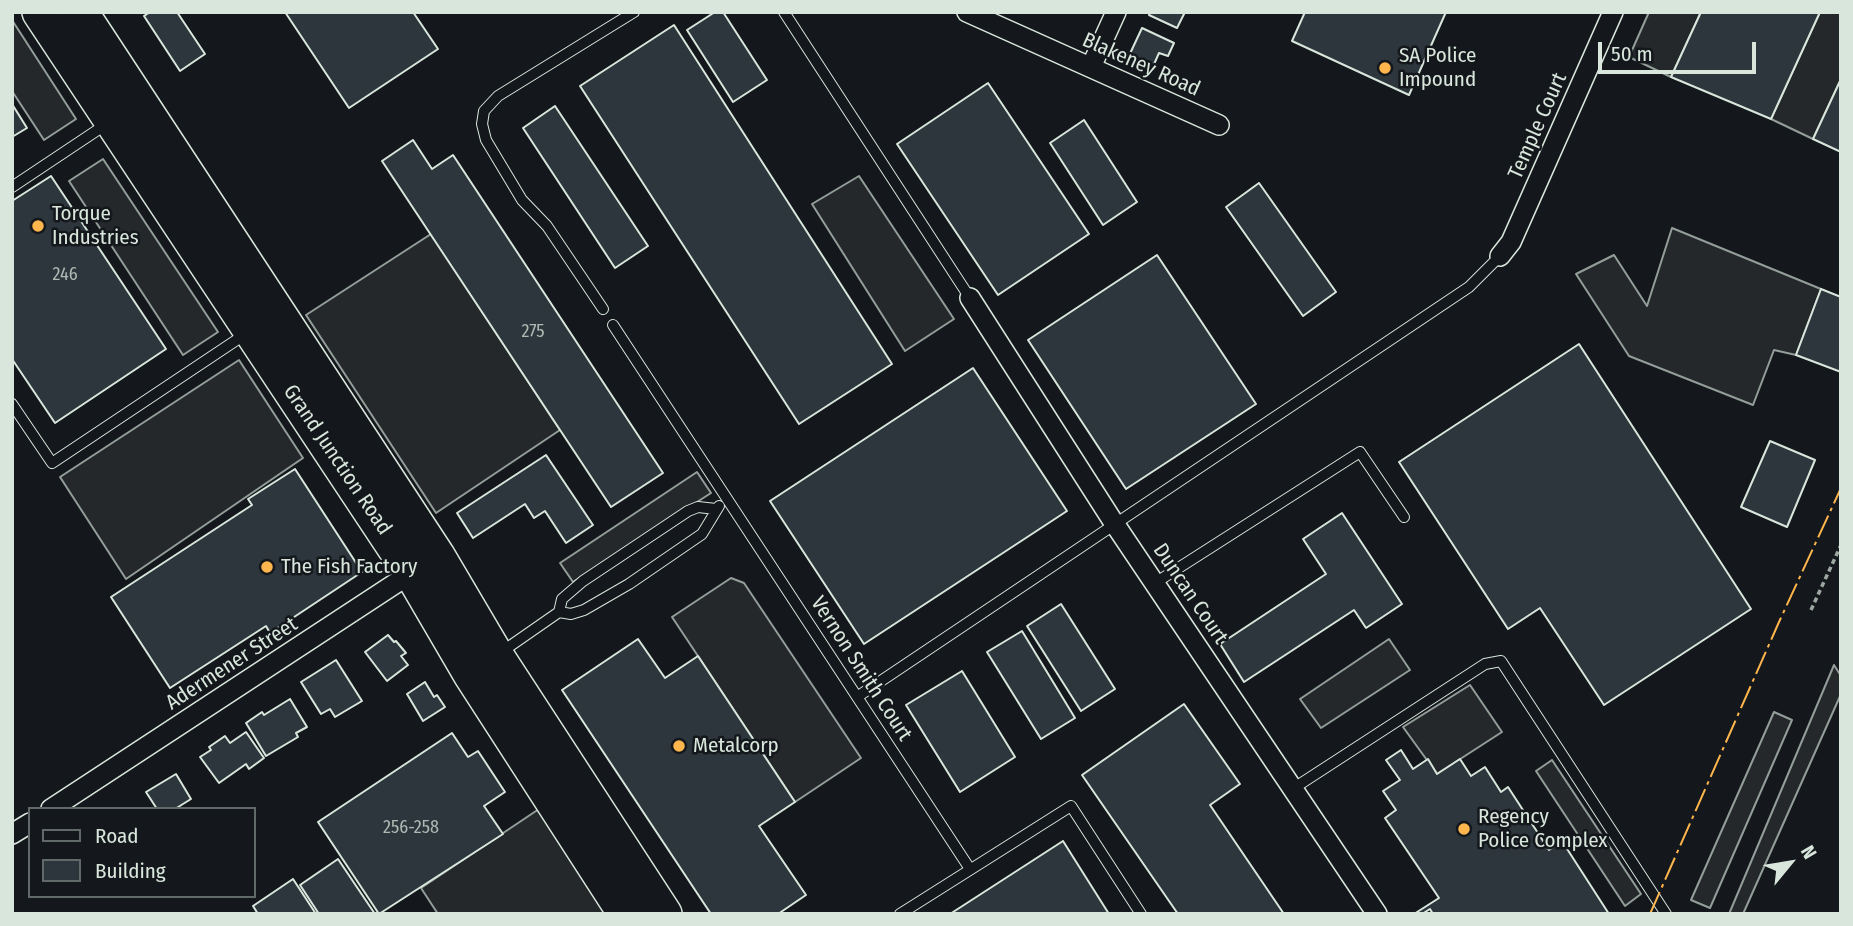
<!DOCTYPE html>
<html>
<head>
<meta charset="utf-8">
<style>
	body { margin:0 }
	#map { position:relative; width:1853px; height:926px; overflow:hidden; background:#14181c; font-family:"Fira Sans Condensed",sans-serif }
	canvas { display:block }
	.frame { position:absolute; inset:0; border:14px solid #d8e6dc; pointer-events:none }
	.legend { position:absolute; left:28px; top:807px; width:228px; height:91px; box-sizing:border-box; background:#14181c; border:2px solid #626a69; margin:0; padding:9px 12px; list-style:none; font-size:21px; color:#d8e6dc }
	.legend li { display:flex; align-items:center; gap:14px; height:35px }
	.legend b { width:35px; border:2px solid #626a69 }
	.north { position:absolute; left:1755px; top:828px; width:70px; height:70px; -webkit-text-stroke:5px #14181c; paint-order:stroke; rotate:60deg; font-size:19px; font-weight:700; line-height:28px; text-align:center; color:#d8e6dc }
	.north::after { content:''; display:block; margin:auto; width:24px; height:32px; background:#d8e6dc; clip-path:polygon(50% 0,100% 100%,50% 72%,0 100%) }
	.scale { position:absolute; left:1598px; top:42px; width:158px; height:32px; box-sizing:border-box; border:4px solid #d8e6dc; border-top:0; padding-left:9px; font-size:21px; line-height:24px; white-space:nowrap; color:#d8e6dc; -webkit-text-stroke:5px #14181c; paint-order:stroke }
</style>
</head>
<body>
<div id="map">
<canvas width="1853" height="926"></canvas>
<div class="frame"></div>
<ul class="legend">
<li><b style="height:9px;background:#14181c"></b>Road</li>
<li><b style="height:19px;background:#2c363c"></b>Building</li>
</ul>
<div class="north">N</div>
<div class="scale">50 m</div>
</div>
<script>
const g = document.querySelector('canvas').getContext('2d');
g.lineJoin = 'round';
function fill(path, color) {
  g.fillStyle = color;
  g.fill(path, 'evenodd');
}
function poly(rows) {
  const path = new Path2D();
  for (const r of rows) {
    path.moveTo(r[0], r[1]);
    for (let i = 2; i < r.length; i += 2) path.lineTo(r[i], r[i + 1]);
  }
  return path;
}
function trace(path, color, width, dash) {
  g.strokeStyle = color;
  g.lineWidth = width;
  g.lineCap = dash ? 'butt' : 'round';
  g.setLineDash(dash || []);
  g.stroke(path);
}
function label(font, color, halo, rows, align = 'center') {
  g.font = font + ' "Fira Sans Condensed",sans-serif';
  g.lineWidth = 5;
  g.setLineDash([]);
  g.textBaseline = 'middle';
  g.strokeStyle = halo;
  g.fillStyle = color;
  for (const [text, x, y, turn = 0] of rows) {
    g.save();
    g.translate(x, y);
    g.rotate((+turn || 0) * Math.PI / 180);
    g.textAlign = isNaN(turn) ? turn : align;
    if (halo) g.strokeText(text, 0, 0);
    g.fillText(text, 0, 0);
    g.restore();
  }
}
const parking = poly([
	[1649,12,1701,12,1671,77,1629,57,1649,12],
	[1820,12,1841,12,1841,79,1813,139,1771,119,1820,12],
	[12,20,76,119,44,140,12,91,12,20],
	[103,159,218,332,183,355,69,181,103,159],
	[859,176,954,319,905,351,812,204,859,176],
	[1672,228,1821,289,1796,355,1774,350,1753,405,1629,356,1576,274,1614,255,1647,306,1672,228],
	[431,234,560,430,436,513,306,315,431,234],
	[239,360,303,458,126,579,60,477,239,360],
	[697,472,711,493,573,582,560,563,697,472],
	[731,578,744,583,861,758,795,802,672,617,731,578],
	[1389,639,1410,670,1321,728,1300,699,1389,639],
	[1834,665,1841,676,1841,694,1743,914,1729,914,1834,665],
	[1470,685,1502,732,1437,774,1403,727,1470,685],
	[1774,712,1792,720,1710,908,1691,900,1774,712],
	[1552,760,1641,894,1625,906,1536,771,1552,760],
	[539,809,608,914,438,914,421,888,539,809]
]);
fill(parking, '#24282b');
trace(parking, '#939e99', 2);
const building = poly([
	[150,12,177,12,205,54,180,71,144,16,150,12],
	[285,12,413,12,438,49,349,108,285,12],
	[715,12,723,12,767,80,733,102,687,30,715,12],
	[1150,12,1185,12,1177,28,1149,15,1150,12],
	[1305,12,1446,12,1409,95,1292,41,1305,12],
	[1701,12,1820,12,1771,119,1671,77,1701,12],
	[674,25,892,364,799,424,580,86,674,25],
	[1142,28,1174,43,1168,56,1159,53,1151,71,1127,60,1142,28],
	[1841,79,1841,152,1813,139,1841,79],
	[988,83,1089,234,998,295,897,144,988,83],
	[12,104,27,128,12,137,12,104],
	[555,106,648,246,615,268,523,128,555,106],
	[1084,120,1137,202,1103,225,1050,143,1084,120],
	[413,140,432,169,453,155,663,473,611,507,382,161,413,140],
	[51,176,166,349,55,423,12,359,12,201,51,176],
	[1259,183,1336,292,1303,316,1226,207,1259,183],
	[1157,255,1256,404,1126,489,1028,340,1157,255],
	[1821,289,1841,297,1841,372,1796,355,1821,289],
	[1579,344,1751,609,1604,705,1540,608,1508,629,1399,462,1579,344],
	[973,368,1067,511,864,644,770,501,973,368],
	[1770,441,1815,460,1787,527,1741,507,1770,441],
	[546,455,593,525,566,543,545,511,534,518,525,504,473,538,457,513,546,455],
	[295,469,362,572,270,633,266,626,170,688,111,597,252,505,248,499,295,469],
	[1342,513,1402,604,1366,628,1354,610,1244,682,1220,644,1326,574,1303,539,1342,513],
	[1061,604,1115,689,1081,711,1027,626,1061,604],
	[1022,631,1075,718,1041,739,987,652,1022,631],
	[388,635,394,642,396,641,406,653,401,656,408,665,387,681,365,652,388,635],
	[638,639,665,678,698,656,795,802,759,826,806,895,778,914,711,914,562,690,638,639],
	[336,660,362,701,335,717,330,709,321,714,301,682,336,660],
	[962,671,1015,757,960,792,906,705,962,671],
	[425,682,434,697,437,695,445,707,423,721,407,694,425,682],
	[290,699,307,727,296,733,298,737,266,756,246,723,262,712,264,715,290,699],
	[1184,704,1240,784,1210,805,1284,914,1178,914,1082,775,1184,704],
	[246,732,264,758,249,769,246,764,219,783,200,757,211,750,209,747,225,736,230,743,246,732],
	[452,733,468,757,478,751,505,792,484,806,503,834,379,914,318,822,452,733],
	[1401,750,1413,769,1428,759,1437,774,1460,759,1471,776,1485,767,1501,792,1508,787,1549,850,1562,841,1609,914,1433,914,1430,909,1422,914,1414,914,1439,898,1385,818,1396,810,1383,791,1400,780,1386,760,1401,750],
	[176,774,191,799,175,809,157,809,146,792,176,774],
	[1063,841,1109,914,950,914,1063,841],
	[338,859,375,914,319,914,300,885,338,859],
	[293,879,316,914,258,914,253,906,293,879]
]);
fill(building, '#2c363c');
trace(building, '#d8e6dc', 2);
const lane = poly([
	[784,12,970,298],
	[12,187,108,123],
	[603,309,547,226,522,200,486,140,482,124,484,111,498,96,634,12],
	[613,325,970,869],
	[12,404,52,463,247,333],
	[1155,583,1360,452,1404,517],
	[559,612,571,614,584,610,629,584,702,534,719,506],
	[500,653,559,612,562,599,583,581,688,511,698,507,716,509],
	[857,697,1469,287,1500,256],
	[1294,788,1485,664,1501,661,1666,914],
	[900,914,1071,806,1141,914]
]);
const street = poly([
	[967,12,1219,125],
	[1091,67,1116,12],
	[1500,256,1511,242,1613,12],
	[970,298,1114,523,1377,914],
	[51,809,419,568],
	[12,834,30,823]
]);
const highway = poly([
	[40,12,412,573,471,674,626,914],
	[80,12,437,556,496,656,664,914]
]);
trace(lane, '#d8e6dc', 12);
trace(street, '#d8e6dc', 22);
trace(highway, '#d8e6dc', 38);
trace(poly([
	[1811,610,1841,545]
]), '#9da8a2', 3.5, [5, 3.5]);
trace(lane, '#14181c', 10);
trace(street, '#14181c', 19);
trace(highway, '#14181c', 35);
trace(poly([
	[1650,914,1779,622,1841,488]
]), '#ffb74d', 2, [24, 5, 3.5, 5]);
for (const [x, y, r, color] of [
	[1385,68,7,"#ffb74d"],
	[38,226,7,"#ffb74d"],
	[267,567,7,"#ffb74d"],
	[679,746,7,"#ffb74d"],
	[1464,829,7,"#ffb74d"]
]) {
  const dot = new Path2D();
  dot.arc(x, y, r, 0, 2 * Math.PI);
  g.fillStyle = color;
  g.fill(dot);
  trace(dot, '#14181c', 2.5);
}
label('18px', '#adbab4', null, [
	["246",65,275],
	["275",533,332],
	["256-258",411,828]
]);
label('21px', '#d8e6dc', '#14181c', [
	["SA Police",1399,56],
	["Impound",1399,80],
	["Torque",52,214],
	["Industries",52,238],
	["The Fish Factory",281,567],
	["Metalcorp",693,746],
	["Regency",1478,817],
	["Police Complex",1478,841]
], 'left');
label('21px', '#d8e6dc', '#14181c', [
	["Blakeney Road",1141,65,24],
	["Temple Court",1538,126,-66],
	["Grand Junction Road",337,460,56],
	["Duncan Court",1190,594,56],
	["Adermener Street",232,664,-33],
	["Vernon Smith Court",861,669,57]
]);
</script>
</body>
</html>
